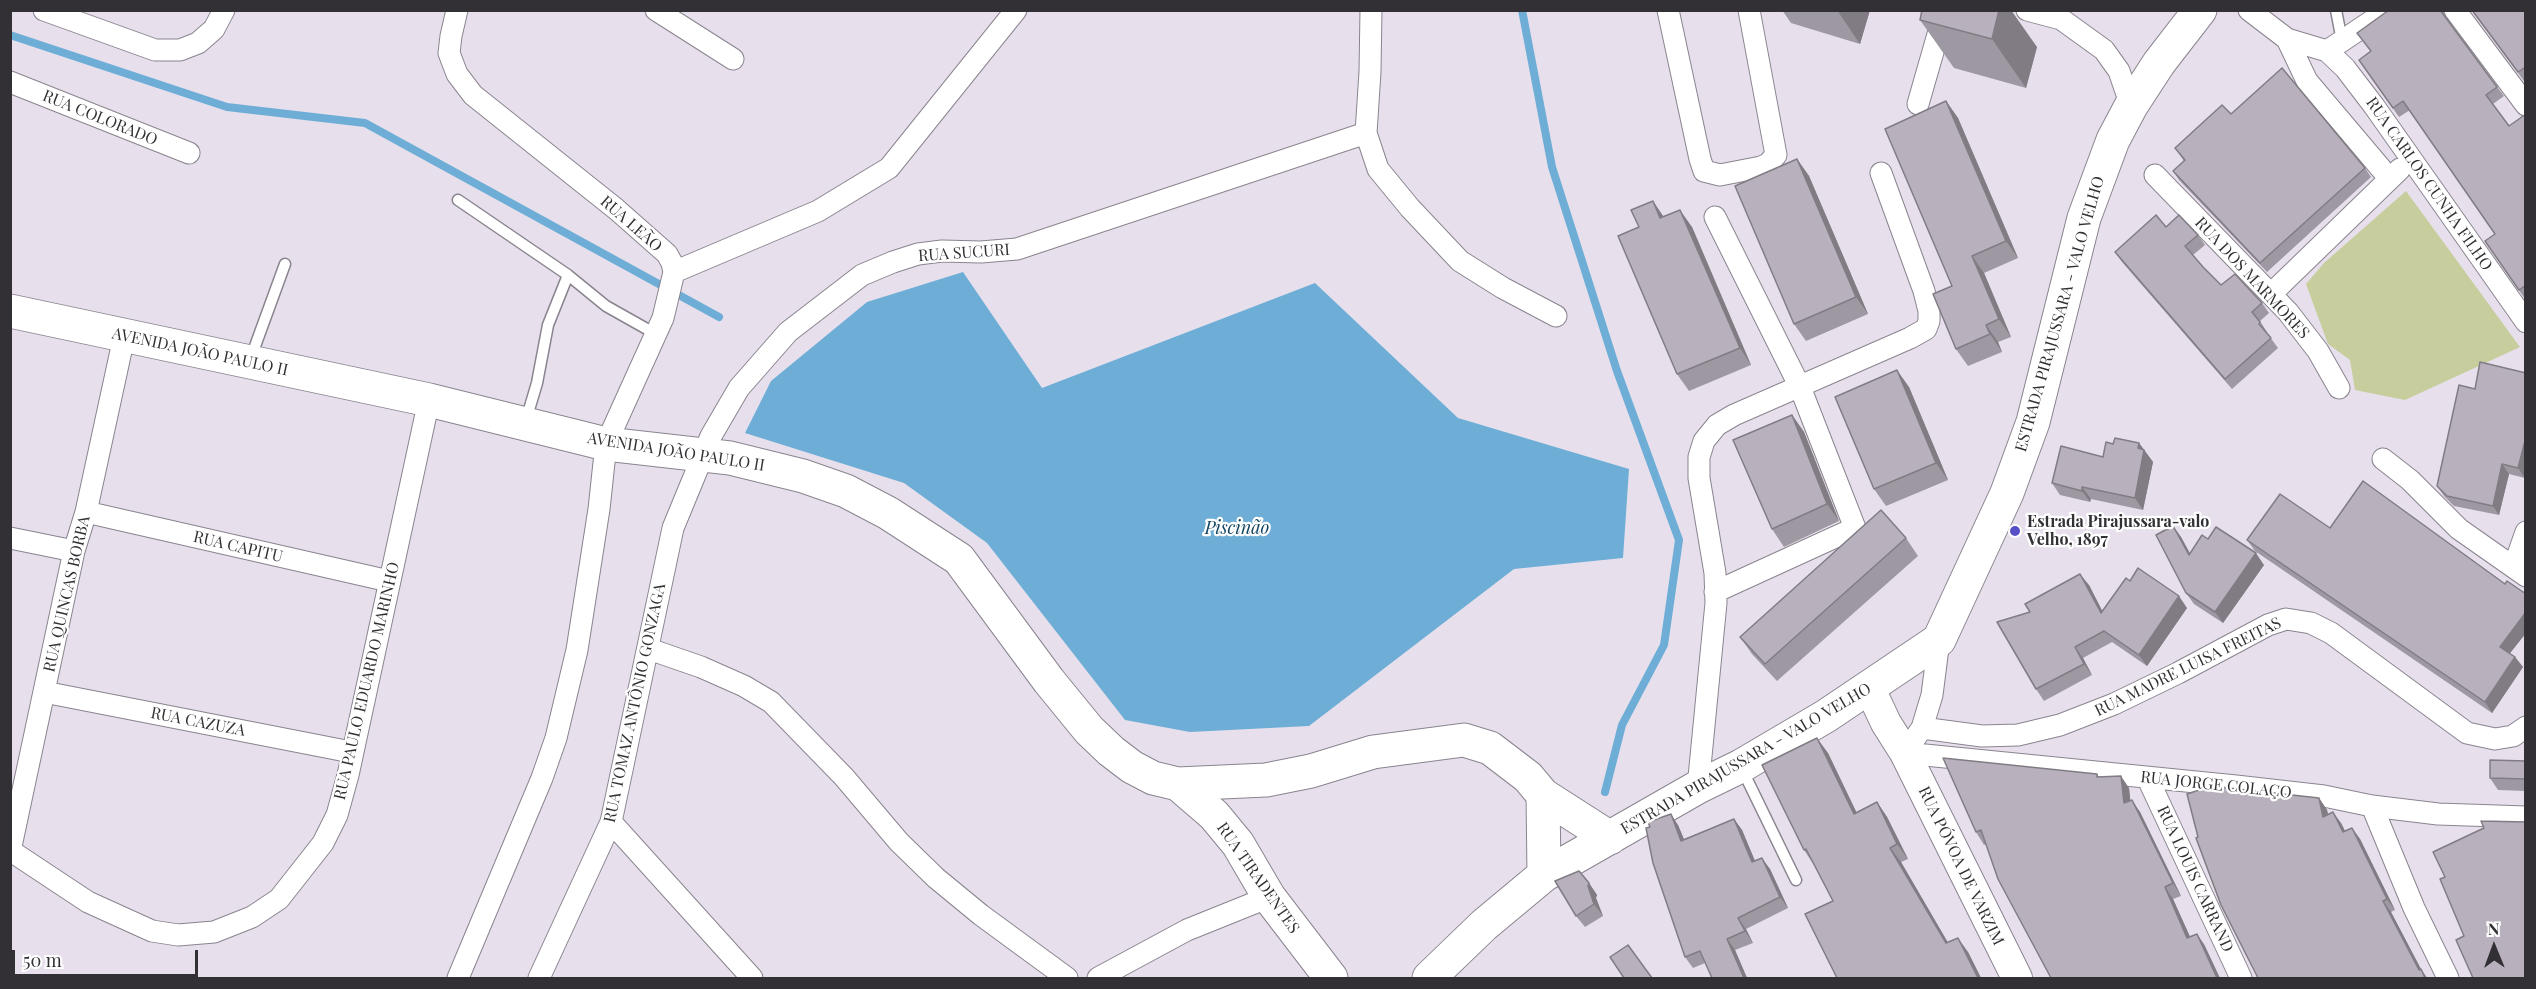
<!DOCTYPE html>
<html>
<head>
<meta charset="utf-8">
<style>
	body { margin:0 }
	#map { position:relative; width:2536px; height:989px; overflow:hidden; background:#e7e0ec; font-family:"Playfair Display",serif }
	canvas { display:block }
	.frame { position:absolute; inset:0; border:12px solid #323034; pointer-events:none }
	.north { position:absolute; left:2464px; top:917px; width:60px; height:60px; -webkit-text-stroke:4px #fff; paint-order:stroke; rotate:359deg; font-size:16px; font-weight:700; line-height:24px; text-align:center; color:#323034 }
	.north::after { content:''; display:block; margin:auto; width:21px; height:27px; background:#323034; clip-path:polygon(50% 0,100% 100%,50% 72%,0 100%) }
	.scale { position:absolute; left:12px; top:950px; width:186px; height:27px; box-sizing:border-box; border:3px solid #323034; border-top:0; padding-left:8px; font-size:18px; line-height:21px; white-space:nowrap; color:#323034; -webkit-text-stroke:4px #fff; paint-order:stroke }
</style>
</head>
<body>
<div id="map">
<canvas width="2536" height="989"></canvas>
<div class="frame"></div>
<div class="north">N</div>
<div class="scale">50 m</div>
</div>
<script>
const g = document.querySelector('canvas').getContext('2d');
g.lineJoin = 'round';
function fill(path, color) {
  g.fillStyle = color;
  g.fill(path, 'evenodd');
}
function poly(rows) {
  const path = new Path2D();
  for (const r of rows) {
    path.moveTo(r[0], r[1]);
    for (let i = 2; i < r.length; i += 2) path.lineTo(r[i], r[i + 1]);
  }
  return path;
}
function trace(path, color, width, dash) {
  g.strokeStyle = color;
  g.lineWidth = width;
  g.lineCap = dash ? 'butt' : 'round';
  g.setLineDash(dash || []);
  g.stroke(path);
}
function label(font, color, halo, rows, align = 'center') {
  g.font = font + ' "Playfair Display",serif';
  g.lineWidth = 4.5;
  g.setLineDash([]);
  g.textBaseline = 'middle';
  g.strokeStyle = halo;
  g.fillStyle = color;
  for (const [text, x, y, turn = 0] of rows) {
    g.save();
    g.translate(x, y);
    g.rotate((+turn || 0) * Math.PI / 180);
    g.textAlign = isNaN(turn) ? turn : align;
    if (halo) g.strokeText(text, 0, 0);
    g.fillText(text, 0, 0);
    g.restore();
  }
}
fill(poly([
	[2406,191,2520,347,2405,400,2355,390,2350,360,2328,344,2306,284,2324,263]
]), '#c7cd9c');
fill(poly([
	[963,272,1042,388,1315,283,1458,418,1629,469,1623,558,1514,569,1309,726,1190,732,1125,720,987,543,904,483,745,433,771,381,867,302]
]), '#6eaed6');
trace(poly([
	[1522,10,1552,167,1617,371,1679,540,1664,645,1622,725,1605,792],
	[10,35,227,107,365,123,719,317]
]), '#6eaed6', 8);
const lane = poly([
	[2336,10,2342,41],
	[458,200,568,275],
	[250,360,285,264],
	[526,420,537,383,548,325,568,275,606,306,654,333],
	[1742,769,1796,880]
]);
const street = poly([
	[44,10,155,50,180,50,198,43,214,29,224,10],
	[457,10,451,36,449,53,457,74,473,95,616,209,667,254,672,263,674,272,663,318,606,444,599,509,577,650,556,738,542,778,458,978],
	[656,10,733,59],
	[1371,10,1370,72,1366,133,1378,169,1410,208,1460,261,1503,288,1556,316],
	[1668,10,1700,159,1704,171,1720,175,1761,167,1768,164,1776,155,1749,10],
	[2027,10,2061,19,2104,50,2119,71,2131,106],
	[2249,10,2287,39,2307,81,2389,178],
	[2455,10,2526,105],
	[2287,39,2327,51,2345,68,2374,106,2526,322],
	[2327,51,2388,10],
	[10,82,189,153],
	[1918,104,1945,10],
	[2155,175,2288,312,2318,351,2339,388],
	[1715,217,1800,387,1855,528,1715,592],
	[674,272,818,211,889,168,1016,10],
	[2271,294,2400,169],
	[2383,459,2410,480,2459,529,2526,576],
	[86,512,389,581],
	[10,538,74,551],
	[2514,566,2526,532],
	[1939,640,1932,695,1922,728,1905,753,2236,786,2324,796,2372,806,2438,814,2526,817],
	[649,649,701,667,744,686,771,702,844,777,899,842,936,878,981,915,1067,978],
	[44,692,351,752],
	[1922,728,1982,736,2018,735,2060,725,2114,704,2178,673,2268,625,2286,619,2311,623,2331,633,2467,733,2495,739,2513,736,2526,727],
	[2148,779,2241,978],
	[1698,787,1716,603,1715,573,1699,478,1699,457,1704,441,1717,425,1734,415,1910,338,1926,329,1929,321,1929,311,1924,291,1881,173],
	[2372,806,2414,908,2448,978],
	[611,822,752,978],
	[10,851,74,551,86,512,124,337],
	[11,851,88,902,152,931,178,935,214,932,252,917,279,899,323,843,337,815,348,775,429,400],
	[539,978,611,822,673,528,711,436,739,388,788,332,862,275,893,262,918,254,942,251,981,252,1017,249,1366,133],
	[1098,978,1187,930,1269,897]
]);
const secondary = poly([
	[1870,689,1886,723,1905,753,2017,978]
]);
const primary = poly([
	[10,311,429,400,606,444,730,458,803,476,846,491,888,513,959,559,1049,681,1089,730,1111,751,1132,767,1153,778,1178,784,1266,780,1311,771,1373,752,1464,740,1490,748,1528,777,1543,795,1610,838],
	[1178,784,1214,815,1238,844,1269,897,1331,978],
	[1543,795,1544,875],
	[1429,978,1484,925,1544,875,1698,787,1741,766,1826,716,1939,640,2007,493,2033,422,2084,218,2113,140,2131,106,2159,63,2200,10]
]);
trace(lane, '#8a848f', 13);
trace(street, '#8a848f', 23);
trace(secondary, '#8a848f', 32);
trace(primary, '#8a848f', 35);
trace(lane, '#fff', 10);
trace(street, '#fff', 21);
trace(secondary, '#fff', 30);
trace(primary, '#fff', 33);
fill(poly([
	[1782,10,1870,10,1860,44,1791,23],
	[2389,10,2444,10,2444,16,2504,96,2493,104,2509,126,2526,114,2525,299,2485,241,2495,234,2410,110,2399,117,2359,60,2371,51],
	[2471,10,2526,10,2526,81,2524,81],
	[1920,20,2037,47,2026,88,1954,68],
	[1946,101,1958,118,2018,258,1984,273,2011,337,1998,342,2002,352,1968,366,1956,349,1952,286],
	[2231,114,2365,168,2371,177,2267,272,2179,180,2173,171,2184,161,2175,148],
	[1797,159,1809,176,1868,314,1806,341,1794,324],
	[1653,201,1664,217,1692,227,1751,365,1689,391,1677,374,1639,227],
	[2166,227,2198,235,2205,245,2193,255,2203,267,2221,285,2262,303,2269,313,2260,321,2267,332,2267,333,2278,348,2232,389,2122,262,2115,252],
	[2526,373,2525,478,2509,474,2499,515,2454,506,2444,496,2437,486,2475,389],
	[1909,387,1948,480,1886,506,1874,489],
	[1792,415,1804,432,1839,521,1784,547,1772,529],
	[2139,443,2153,462,2143,510,2091,499,2090,502,2060,495,2052,483,2103,457,2113,444],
	[2173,526,2181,537,2190,554,2208,539,2264,565,2223,623,2194,604,2186,593],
	[2330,528,2505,584,2526,594,2526,633,2510,653,2515,657,2523,667,2492,713,2255,551,2247,540],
	[1906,538,1918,556,1777,681,1752,654,1740,637],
	[2130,581,2187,608,2147,666,2112,642,2083,658,2092,675,2044,701,2036,689,2030,612,2089,585,2102,611],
	[1828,753,1856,812,1877,802,1887,817,1908,859,1901,862,1948,943,1968,952,1981,978,1837,978,1833,901,1814,865,1804,850],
	[2526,761,2526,791,2498,790,2490,778],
	[2097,774,2099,777,2129,788,2130,800,2140,812,2181,896,2173,899,2190,937,2197,934,2205,946,1986,844,1984,845,1976,832],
	[2319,798,2327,810,2328,814,2341,823,2345,831,2352,828,2360,839,2395,910,2391,912,2421,969,2427,978,2258,978],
	[1734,819,1742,830,1755,861,1770,869,1788,908,1746,929,1753,943,1735,950,1747,978,1712,978,1705,963,1693,968,1685,957,1650,827,1678,825,1684,839],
	[1589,883,1597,895,1596,898,1603,916,1585,927,1576,916]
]), '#9e98a3');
fill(poly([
	[1837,10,1870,10,1860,44],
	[1999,10,2011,10,2037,47,2026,88,1992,39],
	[1946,101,1958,118,2018,258,2006,241],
	[1797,159,1809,176,1868,314,1856,297],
	[1653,201,1664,218,1660,218],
	[1680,210,1692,227,1751,365,1740,348],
	[1972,256,1984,273,2011,337,1999,319],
	[1986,325,1998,342,2002,352,1990,334],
	[1897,370,1909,387,1948,480,1936,463],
	[1792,415,1804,432,1839,521,1827,504],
	[2526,437,2526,475,2525,478,2518,468],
	[2139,443,2153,462,2143,510,2135,498],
	[2502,464,2509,474,2499,515,2493,506],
	[2082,487,2091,499,2090,502,2082,491],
	[2173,526,2181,537,2197,566,2189,555],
	[2256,553,2264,565,2223,623,2215,612],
	[2080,574,2089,585,2109,624,2101,613],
	[2179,596,2187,608,2147,666,2139,655],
	[2526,612,2526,633,2507,657,2500,647],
	[2075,647,2083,658,2092,675,2084,664],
	[2515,657,2523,667,2492,713,2485,702],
	[1817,738,1828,753,1864,828,1854,814],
	[2121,776,2129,788,2132,815,2124,803],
	[2319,798,2327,810,2331,828,2323,817],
	[2132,800,2140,812,2181,896,2173,883],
	[1877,802,1887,817,1908,859,1897,844],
	[2333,812,2341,823,2351,843,2343,832],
	[1671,814,1678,825,1689,852,1681,841],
	[1734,819,1742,830,1760,873,1752,862],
	[2352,828,2360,839,2395,910,2387,899],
	[1890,848,1901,862,1957,958,1946,943],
	[1762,858,1770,869,1788,908,1780,897],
	[1589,883,1597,895,1596,898,1603,916,1594,904,1588,886],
	[2165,887,2173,899,2196,950,2187,938],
	[2383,901,2391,912,2423,973,2421,969,2427,978,2425,978,2419,970],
	[1738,918,1746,929,1753,943,1745,931],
	[2197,934,2205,946,2220,978,2217,978],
	[1958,938,1968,952,1981,978,1978,978],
	[1727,939,1735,950,1747,978,1744,978]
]), '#817c84');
const building = poly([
	[1922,10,1999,10,1992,39,1920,20,1922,10],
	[2389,10,2440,10,2497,87,2486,95,2509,126,2526,114,2526,285,2519,290,2485,241,2495,234,2403,101,2393,108,2359,60,2371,51,2357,33,2389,10],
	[2472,10,2526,10,2526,70,2524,68,2518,72,2472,10],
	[2282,68,2365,168,2260,263,2173,171,2185,160,2175,148,2222,105,2231,114,2282,68],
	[1946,101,2006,241,1972,256,1999,319,1986,325,1990,334,1956,349,1933,294,1952,286,1885,129,1946,101],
	[1797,159,1856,297,1794,324,1735,186,1797,159],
	[1653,201,1660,218,1680,210,1740,348,1677,374,1618,236,1639,227,1631,210,1653,201],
	[2156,215,2166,227,2179,215,2198,235,2185,246,2203,267,2221,285,2235,274,2262,303,2252,312,2260,322,2259,324,2271,338,2225,379,2115,252,2156,215],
	[2480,362,2526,373,2526,437,2518,468,2502,464,2493,506,2447,496,2437,486,2459,385,2475,389,2480,362],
	[1897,370,1936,463,1874,489,1835,397,1897,370],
	[1792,415,1827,504,1772,529,1733,440,1792,415],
	[2115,438,2139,443,2138,448,2144,450,2135,498,2082,487,2082,491,2052,483,2061,446,2103,457,2106,442,2113,444,2115,438],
	[2363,481,2505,584,2507,581,2526,594,2526,612,2500,647,2515,657,2485,702,2247,540,2280,494,2330,528,2363,481],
	[1881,510,1906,538,1765,664,1740,637,1881,510],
	[2173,526,2189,555,2202,535,2208,539,2216,527,2256,553,2215,612,2186,593,2156,535,2173,526],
	[2138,568,2179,596,2139,655,2104,631,2075,647,2084,664,2036,689,1997,622,2030,612,2025,604,2080,574,2101,613,2126,578,2130,581,2138,568],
	[1817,738,1854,814,1877,802,1897,844,1890,848,1946,943,1958,938,1978,978,1837,978,1805,914,1833,901,1806,849,1804,850,1762,765,1817,738],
	[1943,758,2097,774,2097,777,2121,776,2124,803,2132,800,2173,883,2165,887,2187,938,2197,934,2217,978,2051,978,1998,879,1981,830,1976,832,1943,758],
	[2490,760,2526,761,2526,779,2490,778,2490,760],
	[2211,786,2319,798,2323,817,2333,812,2343,832,2352,828,2387,899,2383,901,2419,970,2421,969,2425,978,2258,978,2221,905,2196,838,2198,837,2187,794,2211,786],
	[1671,814,1681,841,1734,819,1752,862,1762,858,1780,897,1738,918,1745,931,1727,939,1744,978,1712,978,1700,951,1685,957,1653,863,1646,828,1650,827,1648,822,1671,814],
	[2481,821,2526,822,2526,978,2473,978,2456,940,2464,936,2440,879,2445,877,2433,852,2484,828,2481,821],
	[1579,871,1589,883,1588,886,1594,904,1576,916,1555,881,1579,871],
	[1628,945,1652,978,1624,978,1610,957,1628,945]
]);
fill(building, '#b8b1bd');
trace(building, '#817c84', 1.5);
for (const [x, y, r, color] of [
	[2015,531,6,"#584fc6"]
]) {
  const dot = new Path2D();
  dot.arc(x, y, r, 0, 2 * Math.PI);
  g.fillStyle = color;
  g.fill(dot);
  trace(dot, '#fff', 2);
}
label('16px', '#323034', '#fff', [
	["RUA COLORADO",100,118,22],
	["RUA CARLOS CUNHA FILHO",2429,184,55],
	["RUA LEÃO",631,224,41],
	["RUA SUCURI",964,253,-4],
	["RUA DOS MARMORES",2252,278,47],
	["ESTRADA PIRAJUSSARA - VALO VELHO",2060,314,-74],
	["AVENIDA JOÃO PAULO II",200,352,12],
	["AVENIDA JOÃO PAULO II",676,452,9],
	["RUA CAPITU",238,547,13],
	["RUA QUINCAS BORBA",67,594,-77],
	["RUA MADRE LUISA FREITAS",2188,667,-26],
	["RUA PAULO EDUARDO MARINHO",367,681,-77],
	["RUA TOMAZ ANTÔNIO GONZAGA",635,703,-78],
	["RUA CAZUZA",198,722,11],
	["ESTRADA PIRAJUSSARA - VALO VELHO",1746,759,-30],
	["RUA JORGE COLAÇO",2216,785,6],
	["RUA PÓVOA DE VARZIM",1961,866,64],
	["RUA TIRADENTES",1258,878,55],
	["RUA LOUIS CARRAND",2195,879,65]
]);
label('bold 16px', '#323034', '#fff', [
	["Estrada Pirajussara-valo",2027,522],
	["Velho, 1897",2027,540]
], 'left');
label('italic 18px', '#124561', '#fff', [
	["Piscinão",1237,528]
]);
</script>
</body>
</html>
